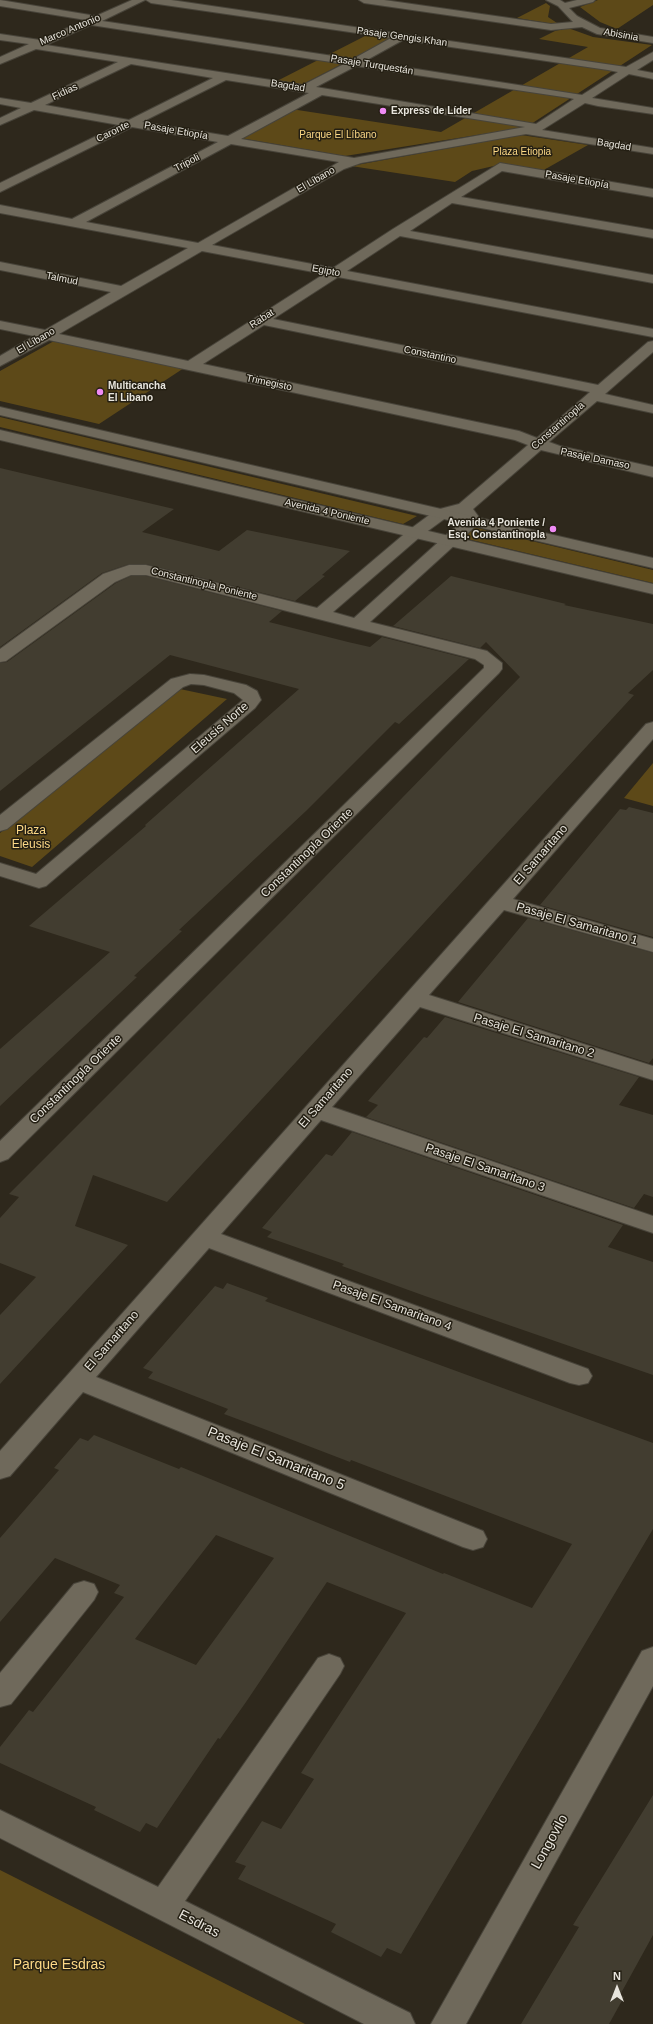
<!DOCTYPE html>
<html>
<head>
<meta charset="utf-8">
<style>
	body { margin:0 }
	#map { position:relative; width:653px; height:2024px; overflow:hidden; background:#2e281c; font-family:Arial,sans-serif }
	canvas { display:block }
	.north { position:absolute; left:597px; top:1968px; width:40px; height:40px; -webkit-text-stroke:3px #241f13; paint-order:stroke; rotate:0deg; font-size:11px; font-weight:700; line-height:16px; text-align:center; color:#e8e5dd }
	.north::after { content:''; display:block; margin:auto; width:14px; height:18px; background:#e8e5dd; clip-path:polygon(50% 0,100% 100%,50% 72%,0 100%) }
</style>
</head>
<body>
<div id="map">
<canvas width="653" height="2024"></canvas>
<div class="north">N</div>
</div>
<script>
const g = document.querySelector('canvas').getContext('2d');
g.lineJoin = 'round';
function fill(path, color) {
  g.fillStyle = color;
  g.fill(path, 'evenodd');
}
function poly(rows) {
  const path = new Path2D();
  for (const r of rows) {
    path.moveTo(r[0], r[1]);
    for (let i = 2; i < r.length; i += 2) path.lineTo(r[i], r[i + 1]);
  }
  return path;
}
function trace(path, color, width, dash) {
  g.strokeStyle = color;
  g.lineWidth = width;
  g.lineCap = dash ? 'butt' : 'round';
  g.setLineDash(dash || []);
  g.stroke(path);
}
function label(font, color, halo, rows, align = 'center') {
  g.font = font + ' Arial,sans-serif';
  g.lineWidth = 3;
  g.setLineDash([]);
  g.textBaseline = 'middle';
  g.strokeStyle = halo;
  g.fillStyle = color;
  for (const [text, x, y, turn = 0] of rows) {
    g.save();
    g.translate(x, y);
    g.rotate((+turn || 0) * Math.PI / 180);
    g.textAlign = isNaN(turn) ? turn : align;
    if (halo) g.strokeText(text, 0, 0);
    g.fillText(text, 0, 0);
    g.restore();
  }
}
fill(poly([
	[598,0,653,0,653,5,617,29,600,22,580,7],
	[546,3,550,6,548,17,560,25,517,18],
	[568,28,593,37,652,45,531,124,521,128,345,156,240,138,291,109,441,132,588,47,539,39,555,31],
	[367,35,393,38,301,85,277,81],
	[521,135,588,145,542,171,498,165,472,171,455,182,351,166],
	[54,341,184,368,99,424,0,401,0,371],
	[0,417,417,516,403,524,0,427],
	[473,527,653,570,653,583,459,537],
	[180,689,227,699,32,867,0,856,0,833],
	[653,763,653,806,624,798],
	[0,1870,305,2024,0,2024]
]), '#5d4918');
fill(poly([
	[0,468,174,509,142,532,219,551,247,530,350,551,322,575,325,576,295,601,146,564,129,564,102,573,0,647],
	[131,576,146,576,282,611,269,622,348,642,370,647,382,637,469,659,399,724,395,722,306,811,179,930,182,931,134,976,137,977,0,1106,0,1049,110,952,29,926,146,826,145,825,299,689,170,655,0,791,0,663,7,662,116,583],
	[451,576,566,604,564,605,653,624,653,670,628,693,634,695,167,1202,93,1175,75,1226,128,1245,0,1384,0,1315,36,1277,0,1263,0,1218,19,1197,9,1194,285,918,520,677,486,642,480,648,393,626],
	[629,807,653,813,653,937,540,905,620,809,626,810],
	[528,918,653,953,653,1058,649,1063,458,1002],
	[445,1017,639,1077,619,1105,653,1115,653,1197,644,1194,634,1208,366,1117,378,1105,368,1101,424,1037,427,1038],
	[352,1132,623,1225,608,1247,653,1262,653,1375,425,1296,342,1266,344,1264,267,1237,272,1232,262,1228,326,1154,332,1156],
	[227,1283,268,1298,265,1301,653,1443,653,1529,401,1954,387,1948,381,1957,331,1932,336,1924,238,1879,246,1866,235,1862,262,1821,281,1829,314,1779,301,1773,406,1613,327,1582,246,1702,220,1739,218,1738,157,1828,146,1823,140,1832,94,1810,96,1807,0,1763,0,1747,29,1710,33,1712,124,1597,114,1593,120,1585,55,1558,0,1622,0,1538,59,1470,54,1468,80,1438,88,1441,94,1435,179,1469,181,1467,443,1574,444,1573,532,1608,572,1544,351,1460,350,1462,264,1429,224,1414,228,1409,148,1378,153,1372,143,1368,215,1286,223,1289],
	[216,1535,274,1558,196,1665,135,1639],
	[653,1795,653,1935,620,1995,624,1997,609,2024,521,2024,579,1927,573,1925]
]), '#423d30');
const minor = poly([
	[0,0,96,16,132,0,145,0,102,21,353,59,391,38,151,3,146,0,171,0,626,67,653,52,653,60,637,70,653,73,653,79,629,74,592,98,653,108,653,114,598,106,585,103,542,130,653,148,653,154,526,134,361,163,344,169,212,245,333,268,393,229,500,163,653,189,653,197,502,171,461,197,653,230,653,238,452,203,410,231,653,275,653,283,400,236,347,271,653,329,653,337,338,277,273,319,598,385,648,342,653,341,653,352,605,394,653,405,653,413,597,401,549,442,560,446,653,467,653,477,541,450,473,509,481,520,479,523,370,622,487,651,502,663,502,669,499,673,8,1159,0,1162,0,1141,484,668,484,665,475,659,146,575,131,575,115,582,6,661,0,662,0,649,103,574,129,565,146,565,317,608,409,530,436,510,459,504,528,445,515,440,49,340,0,366,0,356,34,336,0,329,0,321,45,330,111,292,0,270,0,262,121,286,188,248,0,213,0,205,72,219,218,142,132,127,0,192,0,183,119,125,34,110,0,125,0,118,21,108,0,104,0,98,31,103,118,62,36,49,0,64,0,57,29,44,0,40,0,34,40,40,86,20,0,6,0,0],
	[91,25,344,64,303,85,46,45,91,25],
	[403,40,608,70,618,72,582,95,365,61,403,40],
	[131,64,213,78,129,120,45,105,131,64],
	[356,66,570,98,574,99,536,124,316,87,356,66],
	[226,80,309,93,228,136,142,122,226,80],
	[322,95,525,127,354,158,241,139,322,95],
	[231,144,339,162,198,243,86,222,231,144],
	[202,251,324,274,188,361,59,334,202,251],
	[264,325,590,392,537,438,519,431,203,364,264,325],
	[460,514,464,519,354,618,333,612,421,536,447,517,460,514],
	[359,0,384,0,551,24,573,22,558,6,546,0,560,0,565,3,577,0,595,0,593,2,569,8,577,16,600,28,653,37,653,43,597,34,582,27,551,30,364,3,359,0],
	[190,674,204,675,246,685,257,691,261,700,255,708,46,886,39,888,0,876,0,863,36,874,243,700,234,693,204,685,191,684,183,687,7,829,0,831,0,815,171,679,190,674],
	[653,722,653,739,513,899,653,939,653,952,504,910,429,995,653,1066,653,1080,420,1007,332,1107,653,1216,653,1233,321,1120,221,1234,588,1369,592,1376,588,1383,579,1385,570,1383,209,1248,96,1377,483,1531,487,1539,483,1547,473,1550,463,1547,83,1392,10,1476,0,1479,0,1451,646,724,653,722],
	[84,1581,94,1584,98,1592,94,1600,11,1704,0,1707,0,1673,74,1584,84,1581],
	[653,1647,653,1686,466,2024,431,2024,642,1651,653,1647],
	[329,1654,340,1658,344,1666,340,1674,185,1901,410,2013,415,2024,364,2024,0,1838,0,1810,158,1887,318,1658,329,1654]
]);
const tertiary = poly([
	[0,407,653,558,653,568,0,415,0,407],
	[0,430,653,584,653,594,0,440,0,430]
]);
trace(minor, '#48443a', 2);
trace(tertiary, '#48443a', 2);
fill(minor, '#6f695b');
fill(tertiary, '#6f695b');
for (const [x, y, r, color] of [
	[383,111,4,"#f08bf5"],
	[100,392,4,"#f08bf5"],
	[553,529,4,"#f08bf5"]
]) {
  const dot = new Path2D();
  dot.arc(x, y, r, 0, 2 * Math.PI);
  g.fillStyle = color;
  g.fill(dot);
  trace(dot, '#241f13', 1.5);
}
label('10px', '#e8e5dd', '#241f13', [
	["Marco Antonio",70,30,-23],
	["Abisinia",621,35,10],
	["Pasaje Gengis Khan",402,37,8],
	["Pasaje Turquestán",372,65,9],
	["Bagdad",288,86,9],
	["Fidias",65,92,-25],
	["Pasaje Etiopía",176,131,10],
	["Caronte",113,132,-26],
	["Bagdad",614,145,9],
	["Tripoli",187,163,-28],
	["El Líbano",316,180,-30],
	["Pasaje Etiopía",577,180,10],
	["Egipto",326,271,11],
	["Talmud",62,279,11],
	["Rabat",262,319,-33],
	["El Líbano",36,341,-30],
	["Constantino",430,355,12],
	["Trimegisto",269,383,12],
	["Constantinopla",558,426,-41],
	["Pasaje Damaso",595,459,12],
	["Avenida 4 Poniente",327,512,13],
	["Constantinopla Poniente",204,584,14]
]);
label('bold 10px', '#e8e5dd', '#241f13', [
	["Express de Líder",391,111],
	["Multicancha",108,386],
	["El Libano",108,398],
	["Avenida 4 Poniente /",545,523,"right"],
	["Esq. Constantinopla",545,535,"right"]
], 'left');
label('10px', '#fdd986', '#241f13', [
	["Parque El Líbano",338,135],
	["Plaza Etiopia",522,152]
]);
label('12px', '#e8e5dd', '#241f13', [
	["Eleusis Norte",220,728,-41],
	["Constantinopla Oriente",307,853,-44],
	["El Samaritano",541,855,-49],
	["Pasaje El Samaritano 1",577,924,16],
	["Pasaje El Samaritano 2",534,1036,17],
	["Constantinopla Oriente",76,1079,-44],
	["El Samaritano",326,1098,-49],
	["Pasaje El Samaritano 3",485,1168,19],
	["Pasaje El Samaritano 4",392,1306,20],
	["El Samaritano",112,1341,-49]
]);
label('12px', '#fdd986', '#241f13', [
	["Plaza",31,831],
	["Eleusis",31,845]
]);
label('14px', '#e8e5dd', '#241f13', [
	["Pasaje El Samaritano 5",276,1459,22],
	["Longovilo",550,1842,-61],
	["Esdras",199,1924,27]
]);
label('14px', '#fdd986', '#241f13', [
	["Parque Esdras",59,1965]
]);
</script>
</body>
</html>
